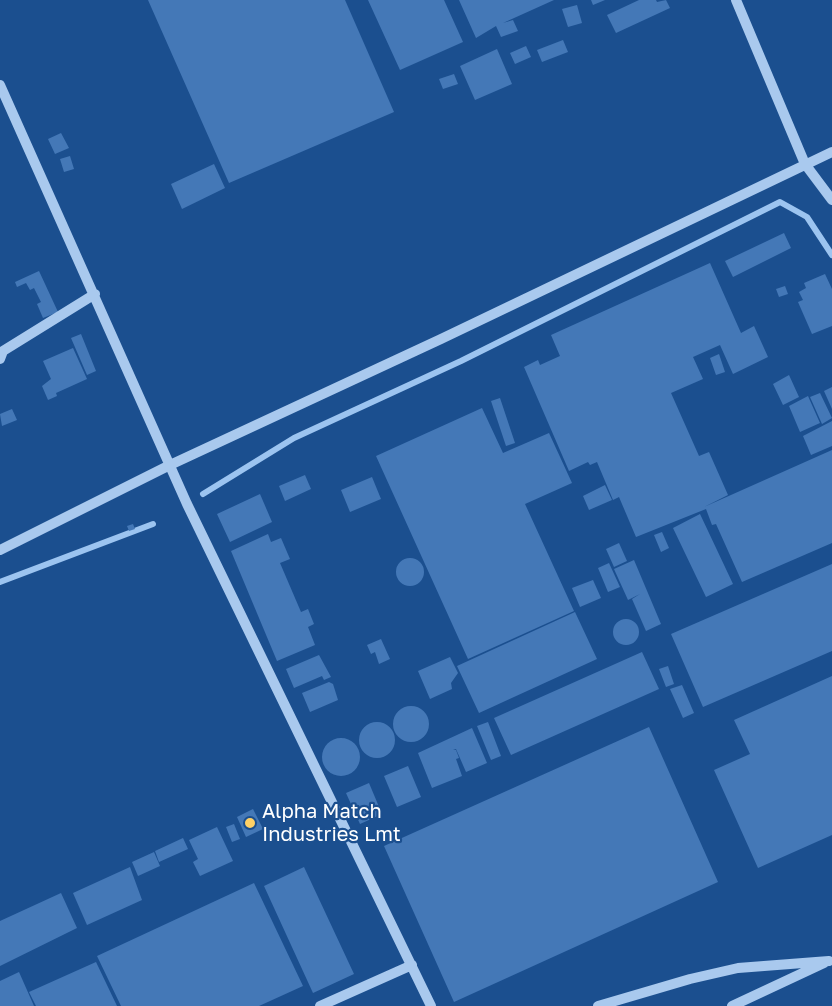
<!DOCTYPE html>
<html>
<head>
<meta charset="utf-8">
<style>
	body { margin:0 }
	canvas { display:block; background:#1b4f8f }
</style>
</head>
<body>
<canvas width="832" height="1006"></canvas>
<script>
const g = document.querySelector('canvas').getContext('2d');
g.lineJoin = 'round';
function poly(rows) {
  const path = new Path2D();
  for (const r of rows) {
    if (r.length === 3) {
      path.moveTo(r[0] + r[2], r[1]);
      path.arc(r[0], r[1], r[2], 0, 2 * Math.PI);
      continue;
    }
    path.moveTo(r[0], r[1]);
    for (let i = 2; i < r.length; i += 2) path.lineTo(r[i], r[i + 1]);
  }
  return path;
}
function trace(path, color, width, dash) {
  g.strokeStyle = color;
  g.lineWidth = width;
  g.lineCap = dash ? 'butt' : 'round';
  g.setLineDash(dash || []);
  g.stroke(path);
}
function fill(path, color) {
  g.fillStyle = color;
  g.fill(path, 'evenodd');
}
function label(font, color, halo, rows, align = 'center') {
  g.font = font + ' "Golos Text",sans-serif';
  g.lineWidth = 4.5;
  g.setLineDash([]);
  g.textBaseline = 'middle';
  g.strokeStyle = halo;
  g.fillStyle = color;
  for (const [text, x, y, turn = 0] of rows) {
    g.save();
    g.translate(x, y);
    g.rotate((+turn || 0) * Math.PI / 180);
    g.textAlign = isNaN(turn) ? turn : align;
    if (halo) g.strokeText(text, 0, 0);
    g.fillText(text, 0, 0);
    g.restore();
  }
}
trace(poly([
	[203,494,294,438,461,361,780,202,807,217,832,255],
	[0,582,153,524]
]), '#9cc4f0', 6);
fill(poly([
	[148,0,345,0,394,112,229,183],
	[368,0,444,0,463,42,400,70],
	[459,0,554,0,503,23,513,20,518,31,501,37,496,26,476,38],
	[591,0,605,0,593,5],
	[639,0,656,0,657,2,666,0,670,8,616,33,607,15],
	[577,5,582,23,568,27,562,9],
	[563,40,568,52,542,62,537,50],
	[526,46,531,57,515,64,510,53],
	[497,49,512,84,475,100,460,66],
	[454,74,458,84,443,89,439,79],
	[61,133,69,148,55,154,48,139],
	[70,156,74,169,64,172,60,159],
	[214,164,225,188,182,209,171,184],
	[784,233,791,248,733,277,725,261],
	[710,263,741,333,754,326,768,357,733,374,720,345,693,357,703,379,671,393,699,456,709,452,728,495,704,507,832,450,832,543,742,582,716,524,712,525,706,509,636,537,619,497,613,500,597,462,590,465,588,462,569,471,524,367,538,360,540,365,560,356,551,335],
	[39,271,58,312,43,318,37,304,41,302,34,288,30,290,26,283,17,287,15,282],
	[825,274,832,289,832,326,812,334,798,302,803,300,799,292,806,288,804,283],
	[785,286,788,294,779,297,776,289],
	[81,334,96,371,87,375,71,338],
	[73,348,87,379,56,393,57,396,48,400,42,386,51,379,43,361],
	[719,354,725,372,716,375,710,358],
	[789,375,799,397,783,405,773,384],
	[832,387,832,409,824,391],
	[820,393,832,418,822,424,810,397],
	[808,396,820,423,800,432,789,406],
	[500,398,515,443,506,446,491,401],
	[482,408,503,453,549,433,572,483,525,504,574,611,468,659,376,456],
	[12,409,17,420,2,426,0,414],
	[832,421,832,446,811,455,803,436],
	[305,475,311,489,285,501,279,486],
	[372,477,381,499,350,512,341,490],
	[605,485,612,500,589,510,583,496],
	[260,494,272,522,230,542,217,514],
	[700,514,733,584,706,597,673,528],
	[133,524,135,529,129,531,127,526],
	[662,532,669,548,661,552,654,535],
	[268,534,271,542,281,538,290,559,280,563,301,612,308,609,314,624,308,627,315,645,277,661,231,551],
	[619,543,627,561,614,567,606,549],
	[410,572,14],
	[634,560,661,624,646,631,632,599,640,594,628,600,614,569],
	[609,563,620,587,608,592,598,568],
	[832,564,832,651,703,707,671,634],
	[593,580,601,598,580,607,572,588],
	[575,612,597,659,479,713,457,666],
	[626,632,13],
	[381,639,390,659,379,664,375,652,371,654,367,645],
	[642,652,659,689,511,755,494,718],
	[319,655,331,677,324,680,322,676,294,688,286,669],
	[450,657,458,673,451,683,452,689,430,699,418,671],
	[668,666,674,684,666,687,659,669],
	[832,676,832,835,758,868,714,770,750,754,734,720],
	[329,682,333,684,338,700,310,712,302,693],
	[682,685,694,713,683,718,670,689],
	[411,724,18],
	[377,740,18],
	[488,722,501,756,491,760,477,726],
	[649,727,718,882,454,1002,384,846],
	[472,728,487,763,466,772,456,749,453,750,456,750,459,758,456,759,462,776,432,788,418,753],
	[341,757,19],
	[408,766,421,797,397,807,384,776],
	[369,783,382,814,360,824,346,793],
	[253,809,263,829,246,837,237,817],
	[234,824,240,839,232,842,226,827],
	[217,827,233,861,200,876,193,862,198,859,189,840],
	[183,838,188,849,159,862,155,851],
	[154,852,160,866,138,876,132,862],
	[130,867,142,900,87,925,73,893],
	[304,867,354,974,313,993,264,886],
	[254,883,303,986,259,1006,121,1006,97,956],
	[61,893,77,928,0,966,0,921],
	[96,962,117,1006,36,1006,29,992],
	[19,972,34,1006,0,1006,0,981]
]), '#4478b7');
trace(poly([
	[736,0,805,164,832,200],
	[0,85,187,504,431,1006],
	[0,359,3,351,95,294],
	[0,550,170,465,441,339,832,152],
	[320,1006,412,965],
	[598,1006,690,979,738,968,829,961],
	[732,1006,824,963]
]), '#a9c9ee', 10);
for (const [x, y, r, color] of [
	[250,823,6,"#ffd166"]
]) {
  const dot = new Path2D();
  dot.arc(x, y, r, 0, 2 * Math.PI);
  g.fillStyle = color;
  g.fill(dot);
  trace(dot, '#1b4f8f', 2);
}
label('20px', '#fff', '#1b4f8f', [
	["Alpha Match",262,812],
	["Industries Lmt",262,835]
], 'left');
</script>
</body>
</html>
